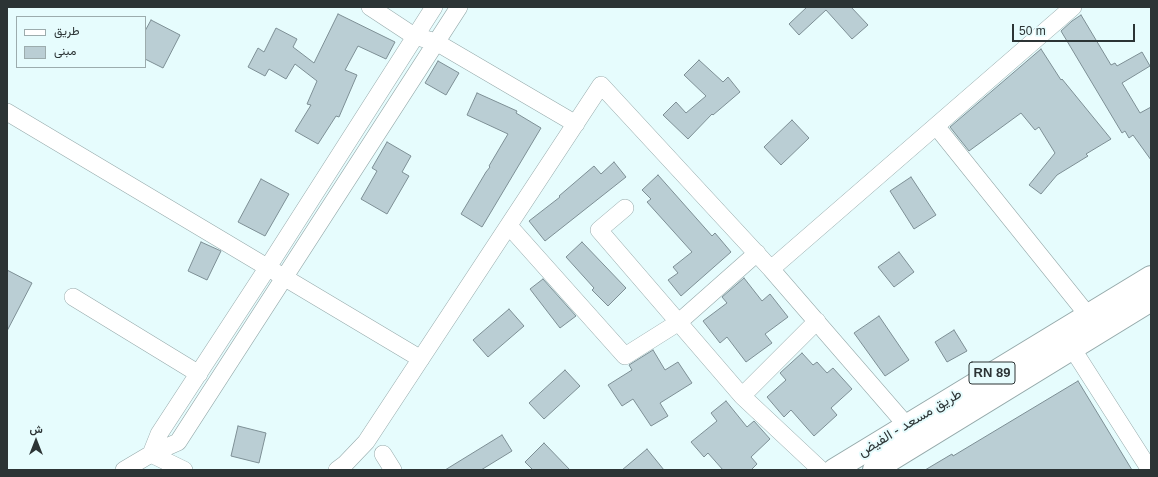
<!DOCTYPE html>
<html>
<head>
<meta charset="utf-8">
<style>
	body { margin:0 }
	#map { position:relative; width:1158px; height:477px; overflow:hidden; background:#e6fcfd; font-family:Helvetica,Vazirmatn,sans-serif }
	canvas { display:block }
	.frame { position:absolute; inset:0; border:8px solid #2c3435; pointer-events:none }
	.legend { position:absolute; left:16px; top:16px; width:130px; height:52px; box-sizing:border-box; background:#e6fcfd; border:1px solid #9cacad; margin:0; padding:5px 7px; list-style:none; font-size:12px; color:#2c3435 }
	.legend li { display:flex; align-items:center; gap:8px; height:20px }
	.legend b { width:20px; border:1px solid #9cacad }
	.north { position:absolute; left:16px; top:421px; width:40px; height:40px; -webkit-text-stroke:3px #e6fcfd; paint-order:stroke; rotate:0deg; font-size:11px; font-weight:700; line-height:16px; text-align:center; color:#2c3435 }
	.north::after { content:''; display:block; margin:auto; width:14px; height:18px; background:#2c3435; clip-path:polygon(50% 0,100% 100%,50% 72%,0 100%) }
	.scale { position:absolute; left:1012px; top:24px; width:123px; height:18px; box-sizing:border-box; border:2px solid #2c3435; border-top:0; padding-left:5px; font-size:12px; line-height:14px; white-space:nowrap; color:#2c3435; -webkit-text-stroke:3px #e6fcfd; paint-order:stroke }
</style>
</head>
<body>
<div id="map">
<canvas width="1158" height="477"></canvas>
<div class="frame"></div>
<ul class="legend">
<li><b style="height:5px;background:#fff"></b>طريق</li>
<li><b style="height:11px;background:#baced4"></b>مبنى</li>
</ul>
<div class="north">ش</div>
<div class="scale">50 m</div>
</div>
<script>
const g = document.querySelector('canvas').getContext('2d');
g.lineJoin = 'round';
function fill(path, color) {
  g.fillStyle = color;
  g.fill(path, 'evenodd');
}
function poly(rows) {
  const path = new Path2D();
  for (const r of rows) {
    path.moveTo(r[0], r[1]);
    for (let i = 2; i < r.length; i += 2) path.lineTo(r[i], r[i + 1]);
  }
  return path;
}
function trace(path, color, width, dash) {
  g.strokeStyle = color;
  g.lineWidth = width;
  g.lineCap = dash ? 'butt' : 'round';
  g.setLineDash(dash || []);
  g.stroke(path);
}
function label(font, color, halo, rows, align = 'center') {
  g.font = font + ' Helvetica,Vazirmatn,sans-serif';
  g.lineWidth = 4;
  g.setLineDash([]);
  g.textBaseline = 'middle';
  g.strokeStyle = halo;
  g.fillStyle = color;
  for (const [text, x, y, turn = 0] of rows) {
    g.save();
    g.translate(x, y);
    g.rotate((+turn || 0) * Math.PI / 180);
    g.textAlign = isNaN(turn) ? turn : align;
    if (halo) g.strokeText(text, 0, 0);
    g.fillText(text, 0, 0);
    g.restore();
  }
}
const building = poly([
	[807,7,851,7,868,25,852,39,826,10,799,35,789,24,807,7],
	[338,14,395,42,386,59,358,46,345,70,357,75,339,117,336,116,318,144,295,131,311,105,307,104,317,81,295,64,286,79,269,69,265,76,248,67,258,48,264,52,276,28,297,39,293,47,314,63,338,14],
	[1081,15,1111,65,1115,63,1117,66,1142,52,1150,66,1122,83,1140,113,1151,107,1151,160,1133,135,1129,138,1125,131,1122,133,1061,31,1072,21,1081,15],
	[151,20,180,35,163,68,145,59,145,31,151,20],
	[1041,49,1061,80,1062,79,1111,139,1086,154,1088,156,1057,175,1041,194,1029,185,1055,153,1039,127,1035,130,1021,113,969,151,950,127,1041,49],
	[699,60,723,82,728,77,740,92,713,115,712,114,688,139,663,115,676,102,686,113,706,96,684,75,699,60],
	[438,61,459,73,446,95,425,83,438,61],
	[477,93,517,111,516,113,541,128,482,227,461,214,486,172,490,167,489,166,508,134,467,115,477,93],
	[792,120,809,138,781,165,764,147,792,120],
	[387,142,411,156,402,172,409,176,387,214,361,199,377,171,372,168,387,142],
	[614,162,626,177,545,241,529,221,560,197,559,196,594,166,601,174,614,162],
	[658,175,712,236,715,233,731,252,681,296,668,280,678,273,673,267,692,252,647,202,651,199,642,190,658,175],
	[911,177,936,215,914,229,890,191,911,177],
	[261,179,289,194,265,236,238,222,261,179],
	[201,242,221,251,207,280,188,271,201,242],
	[582,242,626,288,608,306,592,290,594,288,566,257,582,242],
	[899,252,914,272,894,287,878,267,899,252],
	[7,270,32,283,7,331,7,270],
	[744,278,762,301,770,294,788,317,765,334,772,343,746,362,727,337,720,343,703,321,727,303,722,297,744,278],
	[543,279,576,316,560,328,530,289,543,279],
	[509,309,524,326,488,357,473,340,509,309],
	[879,316,909,360,885,376,854,333,879,316],
	[954,330,967,351,947,362,935,342,954,330],
	[653,350,665,370,678,362,692,383,660,403,668,416,651,426,633,399,622,406,608,385,632,370,629,365,653,350],
	[802,353,813,365,817,362,827,373,833,368,852,389,831,408,837,415,814,436,791,410,784,417,767,397,786,380,780,373,802,353],
	[565,370,580,386,544,419,529,403,565,370],
	[1078,381,1132,470,925,470,952,454,953,456,1078,381],
	[726,401,747,427,754,421,770,439,751,457,757,464,751,470,723,470,708,453,704,457,691,442,717,421,711,413,726,401],
	[238,426,266,433,259,463,231,456,238,426],
	[502,435,512,451,481,470,445,470,502,435],
	[544,443,570,470,533,470,525,462,544,443],
	[647,449,664,470,622,470,647,449]
]);
fill(building, '#baced4');
trace(building, '#7d8f95', 1);
const minor = poly([
	[370,7,414,36,436,42,576,124],
	[7,112,421,359],
	[936,126,1095,324],
	[625,208,599,230,742,396,821,470],
	[509,226,625,356,679,322,757,253],
	[771,269,1073,7],
	[73,297,199,374],
	[1072,348,1150,470],
	[742,396,817,321],
	[151,454,159,434,268,267,434,7],
	[151,454,184,470],
	[383,454,393,470],
	[124,470,151,454,178,442,459,7],
	[337,470,345,464,366,442,601,85,771,269,914,434]
]);
const primary = poly([
	[834,470,1151,277],
	[874,470,1151,300]
]);
trace(minor, '#95a9aa', 18);
trace(primary, '#95a9aa', 24);
trace(minor, '#fff', 17);
trace(primary, '#fff', 22);
for (const [x, y, w] of [
	[992,373,46]
]) {
  const box = new Path2D();
  box.roundRect(x - w / 2, y - 11, w, 22, 3);
  g.fillStyle = '#e6fcfd';
  g.fill(box);
  trace(box, '#2c3435', 1);
}
label('bold 13px', '#2c3435', null, [
	["RN 89",992,373]
]);
label('14px', '#2c3435', '#e6fcfd', [
	["طريق مسعد - الفيض",910,423,-31]
]);
</script>
</body>
</html>
